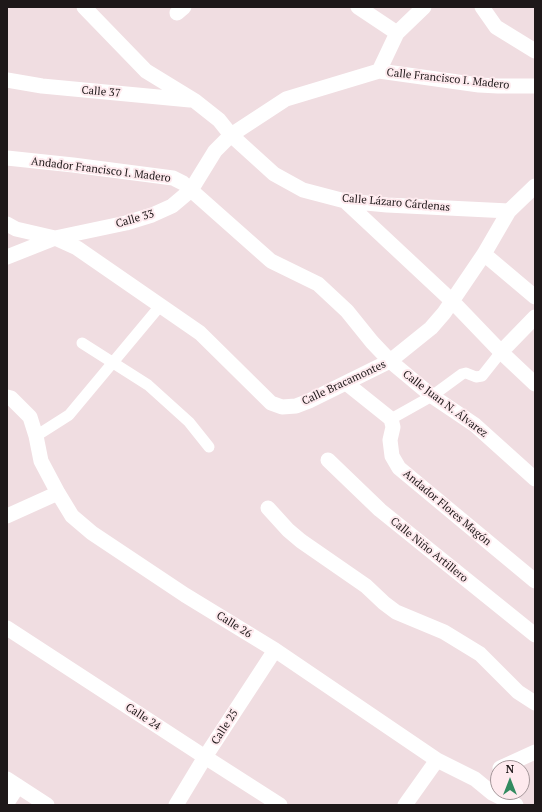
<!DOCTYPE html>
<html>
<head>
<meta charset="utf-8">
<style>
	body { margin:0 }
	#map { position:relative; width:542px; height:812px; overflow:hidden; background:#f0dde1; font-family:"PT Serif",serif }
	canvas { display:block }
	.frame { position:absolute; inset:0; border:8px solid #1e1819; pointer-events:none }
	.north { position:absolute; left:490px; top:760px; width:40px; height:40px; box-sizing:border-box; background:#feeaee; border:1px solid #a49699; border-radius:50%; rotate:0deg; font-size:11px; font-weight:700; line-height:16px; text-align:center; color:#1e1819 }
	.north::after { content:''; display:block; margin:auto; width:14px; height:18px; background:#338b60; clip-path:polygon(50% 0,100% 100%,50% 72%,0 100%) }
</style>
</head>
<body>
<div id="map">
<canvas width="542" height="812"></canvas>
<div class="frame"></div>
<div class="north">N</div>
</div>
<script>
const g = document.querySelector('canvas').getContext('2d');
g.lineJoin = 'round';
function poly(rows) {
  const path = new Path2D();
  for (const r of rows) {
    path.moveTo(r[0], r[1]);
    for (let i = 2; i < r.length; i += 2) path.lineTo(r[i], r[i + 1]);
  }
  return path;
}
function trace(path, color, width, dash) {
  g.strokeStyle = color;
  g.lineWidth = width;
  g.lineCap = dash ? 'butt' : 'round';
  g.setLineDash(dash || []);
  g.stroke(path);
}
function label(font, color, halo, rows, align = 'center') {
  g.font = font + ' "PT Serif",serif';
  g.lineWidth = 4;
  g.setLineDash([]);
  g.textBaseline = 'middle';
  g.strokeStyle = halo;
  g.fillStyle = color;
  for (const [text, x, y, turn = 0] of rows) {
    g.save();
    g.translate(x, y);
    g.rotate((+turn || 0) * Math.PI / 180);
    g.textAlign = isNaN(turn) ? turn : align;
    if (halo) g.strokeText(text, 0, 0);
    g.fillText(text, 0, 0);
    g.restore();
  }
}
trace(poly([
	[82,343,148,385,189,422,209,447],
	[391,419,432,396,462,374,466,373,476,377,482,376,501,352],
	[36,436,69,415,160,306]
]), '#fff', 11);
trace(poly([
	[84,7,146,71,195,101,219,120,231,135,274,174,303,190,345,201,387,205,509,211],
	[358,7,397,33],
	[482,7,496,27,535,51],
	[177,13,184,7],
	[379,71,397,33,424,7],
	[7,80,42,86,190,100],
	[7,158,73,165,173,178,183,183,271,261,318,284,347,311,372,342,390,361,432,396,475,425,535,479],
	[345,201,452,301,501,352,535,384],
	[7,224,16,229,55,238,77,248,200,333,271,403,282,407,296,406,309,401,390,361,431,328,444,313,484,254,509,211,535,186],
	[484,254,535,297],
	[7,257,55,238,126,223,152,215,172,206,191,190,215,151,231,135,286,99,379,71,479,85,498,86,535,86],
	[501,352,535,317],
	[346,383,391,419,393,427,390,440,392,456,399,468,535,581],
	[7,397,11,398,30,417,36,436,41,461,58,493,72,516,92,533,185,595,275,650,437,760,475,779,492,793,516,805],
	[328,460,380,510,535,635],
	[268,508,288,530,301,541,366,586,384,603,396,612,444,632,480,654,518,692,535,703],
	[7,516,58,493],
	[7,628,205,757,280,805],
	[500,768,535,752],
	[7,779,47,805],
	[7,803,18,786],
	[176,805,205,757,275,650],
	[405,805,437,760]
]), '#fff', 15);
label('11px', '#1e1819', '#feeaee', [
	["Calle Francisco I. Madero",448,79,6],
	["Calle 37",101,92,5],
	["Andador Francisco I. Madero",101,170,7],
	["Calle Lázaro Cárdenas",396,203,5],
	["Calle 33",135,219,-16],
	["Calle Bracamontes",344,383,-25],
	["Calle Juan N. Álvarez",445,404,37],
	["Andador Flores Magón",447,508,40],
	["Calle Niño Artillero",429,550,39],
	["Calle 26",234,625,32],
	["Calle 24",143,717,33],
	["Calle 25",225,727,-57]
]);
</script>
</body>
</html>
